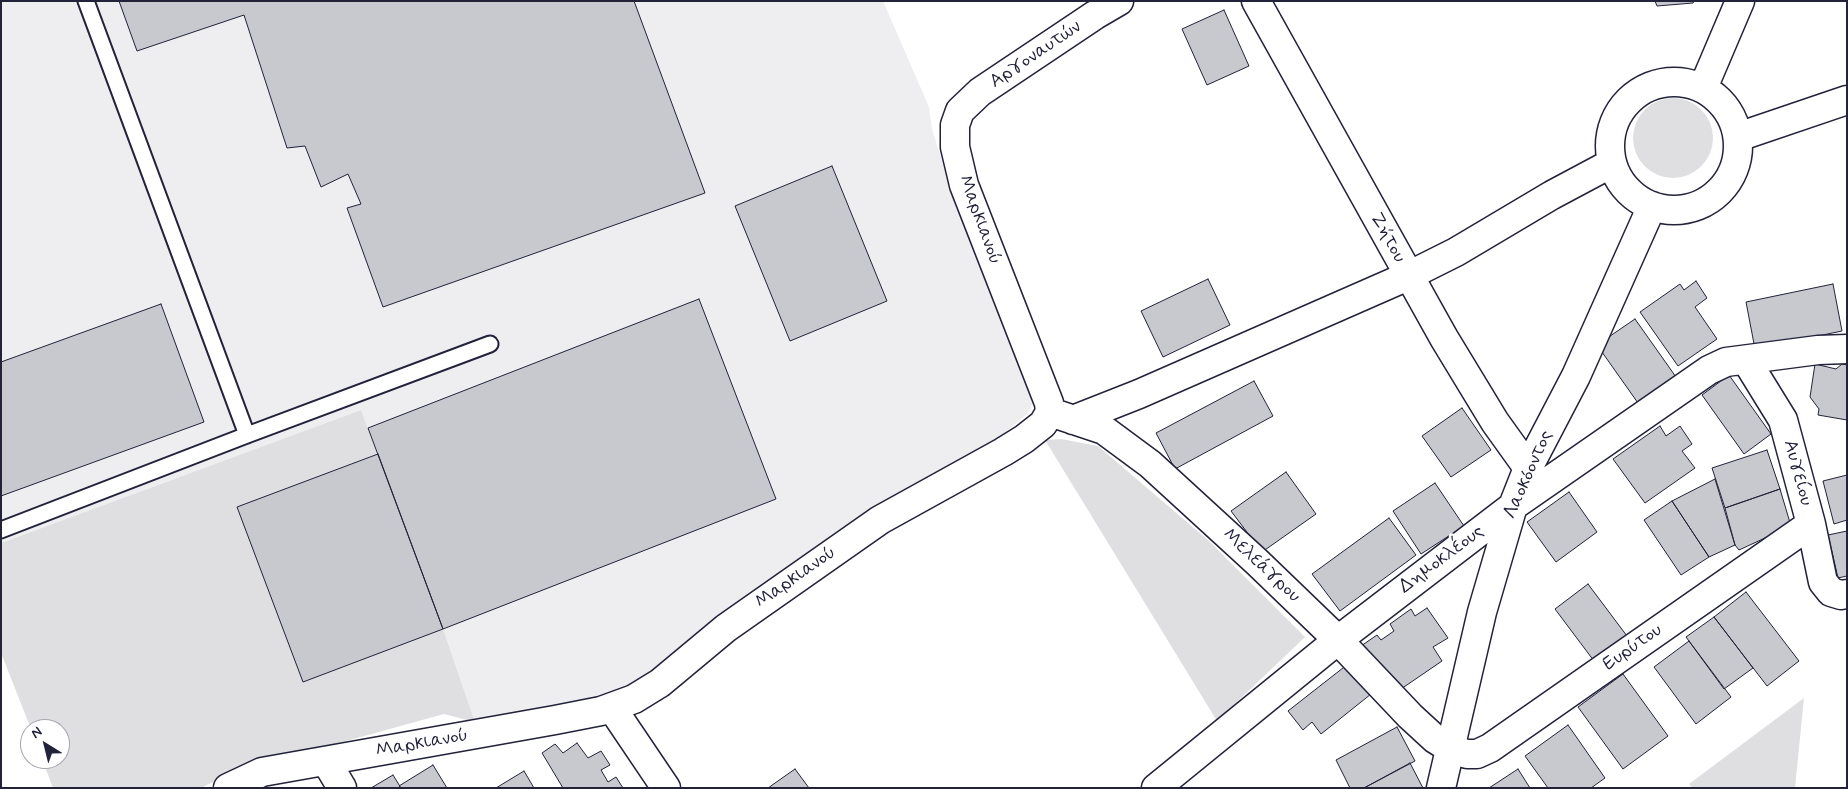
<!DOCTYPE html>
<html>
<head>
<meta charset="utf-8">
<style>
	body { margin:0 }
	#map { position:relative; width:1848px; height:789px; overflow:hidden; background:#fff; font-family:Mynerve,sans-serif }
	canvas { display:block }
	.frame { position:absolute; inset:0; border:2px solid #22223b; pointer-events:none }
	.north { position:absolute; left:20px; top:719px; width:50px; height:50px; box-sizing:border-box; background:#fff; border:1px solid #a7a7b1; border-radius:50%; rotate:324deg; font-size:14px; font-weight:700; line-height:20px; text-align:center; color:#22223b }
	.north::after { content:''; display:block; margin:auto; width:18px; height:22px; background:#22223b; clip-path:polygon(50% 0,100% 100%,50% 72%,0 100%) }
</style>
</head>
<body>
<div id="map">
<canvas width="1848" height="789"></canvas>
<div class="frame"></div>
<div class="north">N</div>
</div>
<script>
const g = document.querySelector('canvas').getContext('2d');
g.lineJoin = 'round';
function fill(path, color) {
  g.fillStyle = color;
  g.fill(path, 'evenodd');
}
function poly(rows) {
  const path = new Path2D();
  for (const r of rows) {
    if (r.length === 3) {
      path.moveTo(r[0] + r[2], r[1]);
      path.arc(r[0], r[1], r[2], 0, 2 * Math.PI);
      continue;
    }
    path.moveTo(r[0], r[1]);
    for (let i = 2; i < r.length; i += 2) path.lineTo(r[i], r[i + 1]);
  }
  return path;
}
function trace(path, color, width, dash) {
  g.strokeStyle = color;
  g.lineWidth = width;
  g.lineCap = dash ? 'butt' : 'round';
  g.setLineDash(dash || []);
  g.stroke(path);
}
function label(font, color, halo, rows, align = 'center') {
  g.font = font + ' Mynerve,sans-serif';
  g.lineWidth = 5;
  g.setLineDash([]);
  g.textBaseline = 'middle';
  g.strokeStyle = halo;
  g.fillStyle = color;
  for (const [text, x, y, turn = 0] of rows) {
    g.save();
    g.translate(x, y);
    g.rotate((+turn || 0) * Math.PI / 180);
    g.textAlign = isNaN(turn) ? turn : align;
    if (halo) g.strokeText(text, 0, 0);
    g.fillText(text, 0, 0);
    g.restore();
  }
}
fill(poly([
	[1,1,883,1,929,107,932,129,948,180,1020,365,1030,392,1032,404,1031,408,1026,415,990,445,659,668,611,696,475,722,443,629,361,410,1,543]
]), '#eeeef1');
fill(poly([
	[1673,138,40],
	[361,410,443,629,475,722,444,714,234,772,201,788,53,788,42,759,60,759,60,729,31,729,1,653,1,543],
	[1061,439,1098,446,1209,541,1305,637,1217,721,1045,440],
	[1804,698,1795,788,1692,788,1689,784]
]), '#dfdfe2');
const building = poly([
	[119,1,634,1,705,193,383,307,347,208,361,204,348,174,321,187,305,146,287,148,244,15,137,51,119,1],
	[1655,1,1694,1,1693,3,1657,6,1655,1],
	[1224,10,1249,66,1207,85,1182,29,1224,10],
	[832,166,887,301,790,341,735,206,832,166],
	[1208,279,1230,325,1163,357,1141,311,1208,279],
	[1696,281,1707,298,1695,307,1717,339,1678,366,1640,312,1680,284,1684,290,1696,281],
	[1833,284,1842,331,1755,349,1746,302,1833,284],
	[699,299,776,499,443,629,368,428,699,299],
	[161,304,204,422,1,496,1,362,161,304],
	[1635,319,1676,377,1638,403,1597,345,1635,319],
	[1815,364,1836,369,1842,364,1847,365,1847,420,1818,415,1819,409,1810,397,1815,364],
	[1729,375,1771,434,1744,454,1702,395,1729,375],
	[1254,381,1273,416,1175,469,1156,433,1254,381],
	[1462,408,1491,450,1451,477,1422,436,1462,408],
	[1660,426,1666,436,1680,426,1692,444,1682,451,1695,468,1645,503,1613,459,1660,426],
	[1767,450,1780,489,1725,508,1712,468,1767,450],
	[378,454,443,629,303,682,237,507,378,454],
	[1286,472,1316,514,1262,552,1231,511,1286,472],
	[1847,475,1847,520,1834,524,1823,481,1847,475],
	[1715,479,1735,545,1709,557,1672,501,1715,479],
	[1435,483,1464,526,1421,554,1393,511,1435,483],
	[1780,489,1791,526,1739,550,1735,545,1725,508,1780,489],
	[1569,492,1597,532,1556,562,1527,522,1569,492],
	[1672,501,1709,557,1681,575,1644,520,1672,501],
	[1389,518,1416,555,1340,611,1312,574,1389,518],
	[1847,531,1847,576,1838,578,1828,535,1847,531],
	[1588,584,1627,636,1594,661,1555,609,1588,584],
	[1746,592,1799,661,1767,686,1714,617,1746,592],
	[1427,608,1448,638,1433,647,1442,661,1401,689,1393,676,1385,681,1361,646,1377,635,1381,640,1394,631,1390,624,1411,609,1415,616,1427,608],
	[1714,617,1753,668,1724,689,1686,637,1714,617],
	[1689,641,1731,697,1696,724,1654,667,1689,641],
	[1348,664,1371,694,1321,734,1312,722,1303,730,1288,711,1348,664],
	[1623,674,1668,736,1623,769,1578,707,1623,674],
	[1568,725,1605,778,1591,788,1548,788,1525,756,1568,725],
	[1397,727,1415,761,1364,788,1350,788,1336,760,1397,727],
	[577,743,588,758,601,751,610,765,601,770,608,782,616,777,623,788,563,788,542,753,555,744,563,753,577,743],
	[1410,763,1423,788,1364,788,1410,763],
	[433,765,447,788,401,788,399,786,433,765],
	[795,769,809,788,768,788,795,769],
	[1518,769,1530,788,1489,788,1518,769],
	[524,771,534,788,496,788,524,771],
	[393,775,401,788,371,788,393,775]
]);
fill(building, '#c8c8cf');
trace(building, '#22223b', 1);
const lane = poly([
	[86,1,247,435],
	[1,530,247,435,490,344]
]);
const street = poly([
	[1256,1,1444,338,1495,422,1528,468],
	[1674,146,64],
	[1703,88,1740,1],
	[1738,137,1847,100],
	[1746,360,1783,420,1811,524,1823,582,1831,592,1841,595,1847,594],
	[1050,412,1104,430,1150,464,1257,562,1338,640,1410,716,1435,739,1451,749,1467,754,1477,754,1490,748,1811,524],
	[1073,420,1139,394,1408,276,1456,252,1552,195,1612,163],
	[612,708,666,788],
	[326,761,342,788],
	[228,788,262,772,555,720,601,711,634,699,660,683,726,628,880,520,1003,452,1024,439,1043,424,1050,412,1049,403,964,185,955,147,955,125,960,111,980,92,1095,15,1119,1],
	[1156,788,1338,640,1513,506,1709,370,1726,362,1818,350,1847,349],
	[1441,788,1482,612,1513,506,1528,468,1576,376,1652,206]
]);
trace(lane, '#22223b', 19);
trace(street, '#22223b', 31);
trace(lane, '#fff', 15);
trace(street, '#fff', 28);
label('19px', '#22223b', '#fff', [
	["Αργοναυτών",1036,55,-34],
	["Μαρκιανού",979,220,70],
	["Ζήτου",1387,238,61],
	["Αυγείου",1797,473,75],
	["Λαοκόοντος",1529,475,-66],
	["Δημοκλέους",1442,560,-37],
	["Μελεάγρου",1261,566,43],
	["Μαρκιανού",796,578,-35],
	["Ευρύτου",1633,648,-35],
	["Μαρκιανού",422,744,-10]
]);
</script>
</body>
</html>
